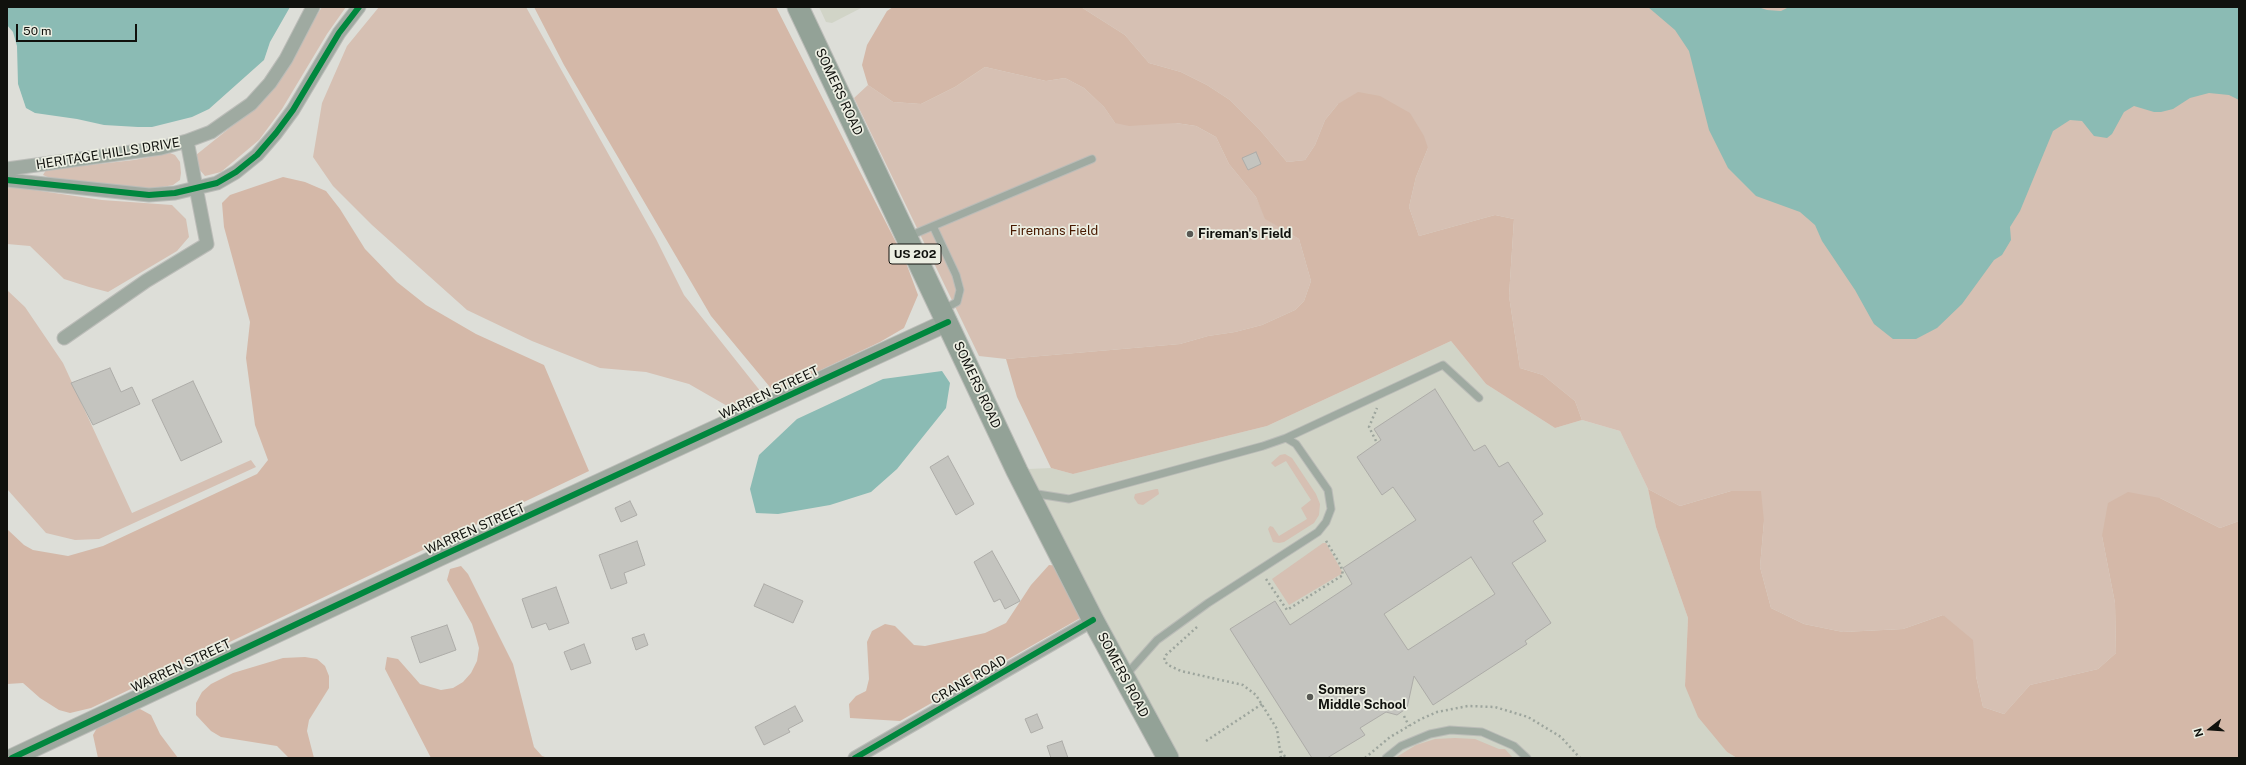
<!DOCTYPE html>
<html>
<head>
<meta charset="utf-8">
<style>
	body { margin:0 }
	#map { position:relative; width:2246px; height:765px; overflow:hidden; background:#ddded8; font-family:"Public Sans",sans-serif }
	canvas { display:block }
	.frame { position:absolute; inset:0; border:8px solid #10110d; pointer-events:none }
	.north { position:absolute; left:2190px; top:709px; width:40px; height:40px; -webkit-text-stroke:3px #eceee2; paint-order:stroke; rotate:253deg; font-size:11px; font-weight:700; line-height:16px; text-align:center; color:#10110d }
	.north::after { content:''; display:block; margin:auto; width:14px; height:18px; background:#10110d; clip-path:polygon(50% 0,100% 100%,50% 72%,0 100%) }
	.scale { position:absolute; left:16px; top:24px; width:121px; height:18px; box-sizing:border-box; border:2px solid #10110d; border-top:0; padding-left:5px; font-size:12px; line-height:14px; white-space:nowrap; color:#10110d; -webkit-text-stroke:3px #eceee2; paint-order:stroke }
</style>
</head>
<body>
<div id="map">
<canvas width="2246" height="765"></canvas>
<div class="frame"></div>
<div class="north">N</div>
<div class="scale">50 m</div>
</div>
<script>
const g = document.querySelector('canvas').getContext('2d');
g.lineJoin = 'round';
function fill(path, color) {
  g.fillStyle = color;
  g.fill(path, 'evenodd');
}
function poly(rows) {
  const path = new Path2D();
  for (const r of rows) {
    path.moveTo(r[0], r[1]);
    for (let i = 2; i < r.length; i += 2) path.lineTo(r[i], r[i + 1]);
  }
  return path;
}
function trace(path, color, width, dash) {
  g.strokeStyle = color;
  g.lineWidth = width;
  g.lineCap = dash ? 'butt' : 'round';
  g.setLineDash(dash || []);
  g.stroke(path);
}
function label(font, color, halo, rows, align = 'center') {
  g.font = font + ' "Public Sans",sans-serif';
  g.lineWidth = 3.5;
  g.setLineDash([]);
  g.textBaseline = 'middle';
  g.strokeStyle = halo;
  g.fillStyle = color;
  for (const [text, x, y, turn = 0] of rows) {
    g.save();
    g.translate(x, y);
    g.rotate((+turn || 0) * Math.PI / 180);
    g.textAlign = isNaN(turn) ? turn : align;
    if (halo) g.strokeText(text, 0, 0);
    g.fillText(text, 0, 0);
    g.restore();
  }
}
fill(poly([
	[819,7,863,7,832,23,826,22],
	[1451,341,1486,384,1555,428,1582,420,1620,431,1648,489,1656,527,1688,618,1685,686,1727,752,1737,758,1178,758,1123,656,1028,469,1051,468,1073,474,1267,426]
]), '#d1d4c7');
fill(poly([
	[322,7,346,7,327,34,282,109,259,140,221,172,205,176,199,169,196,155,262,102],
	[379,7,526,7,656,239,684,295,761,392,729,407,689,384,646,372,600,368,532,341,467,310,372,225,333,186,313,157,322,103,347,46],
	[1081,7,2239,7,2239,521,2220,528,2160,498,2102,536,2115,603,2116,653,2098,669,2030,685,2004,714,1983,707,1976,676,1943,615,1903,629,1843,632,1804,624,1771,608,1760,567,1764,521,1731,491,1680,506,1648,489,1620,431,1582,420,1575,401,1543,375,1520,368,1509,296,1514,219,1495,215,1419,236,1409,207,1416,177,1428,148,1338,104,1325,120,1315,145,1305,160,1287,162,1260,130,1230,100,1207,85,1181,72,1149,63,1125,35],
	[985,67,1046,81,1065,78,1084,88,1104,107,1115,123,1176,123,1196,126,1216,137,1229,164,1256,197,1266,219,1299,239,1311,281,1304,301,1295,310,1262,325,1235,332,1208,336,1180,344,1006,359,979,356,854,98,868,85,893,102,921,104,955,87],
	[170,153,175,155,180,162,181,173,180,180,173,185,152,189,50,178,43,175,46,170,134,160],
	[7,186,102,200,172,205,186,219,189,237,177,251,108,292,89,287,64,279,30,246,7,244],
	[7,290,25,307,63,363,132,513,251,460,256,467,99,539,75,540,46,533,7,489],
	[1285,454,1292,458,1316,494,1320,504,1319,515,1314,523,1284,542,1279,543,1273,542,1268,529,1270,526,1273,527,1279,536,1307,519,1301,508,1311,500,1286,461,1275,467,1271,463,1280,455],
	[1156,489,1158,489,1159,494,1143,505,1138,504,1134,498,1135,494],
	[1323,543,1326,543,1343,573,1289,605,1272,579],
	[1455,738,1475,739,1499,749,1505,749,1513,758,1395,758,1416,745,1435,739]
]), '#d6c0b3');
fill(poly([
	[534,7,776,7,905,260,918,295,904,328,880,342,774,392,711,316,564,65],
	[893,7,1081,7,1125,35,1149,63,1181,72,1207,85,1230,100,1260,130,1287,162,1305,160,1315,145,1325,120,1338,104,1358,92,1380,96,1410,113,1424,136,1428,148,1416,177,1409,207,1419,236,1495,215,1514,219,1509,296,1520,368,1543,375,1575,401,1582,420,1555,428,1486,384,1451,341,1267,426,1073,474,1051,468,1017,397,1006,359,1180,344,1208,336,1235,332,1262,325,1295,310,1304,301,1311,281,1299,239,1265,219,1256,197,1229,164,1216,137,1196,126,1176,123,1129,126,1115,123,1104,107,1084,88,1065,78,1046,81,985,67,955,87,921,104,893,102,868,85,862,65,867,45,887,11],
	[283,177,305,182,326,191,340,209,365,249,397,282,426,305,476,334,544,365,589,471,91,708,70,713,59,710,40,698,23,683,7,684,7,529,24,545,33,550,68,556,103,546,257,474,268,460,255,425,246,358,250,322,224,227,222,203,230,195],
	[1648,489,1680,506,1731,491,1761,491,1764,521,1760,567,1771,608,1804,624,1843,632,1903,629,1943,615,1973,640,1976,676,1983,707,2004,714,2030,685,2098,669,2116,653,2115,603,2102,536,2108,503,2128,492,2160,498,2220,528,2239,521,2239,758,1737,758,1727,752,1698,717,1685,686,1688,618,1656,527],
	[1049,565,1060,566,1082,617,900,721,850,718,849,704,856,696,866,691,869,679,867,642,872,631,885,624,895,626,914,645,925,646,985,633,1006,623,1031,585],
	[461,566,468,574,513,664,534,747,542,756,548,758,431,758,385,669,387,657,398,659,420,684,441,690,453,688,463,682,471,673,477,661,479,648,476,637,472,624,447,580,450,569],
	[305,657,317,659,325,666,329,676,329,688,309,720,307,731,314,758,289,758,277,746,221,737,211,731,196,715,196,703,202,692,211,684,233,673,283,658],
	[140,709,151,715,160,734,178,758,98,758,93,735,98,726,129,710]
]), '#d4b8a8');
fill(poly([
	[7,7,290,7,270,42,264,60,209,109,192,117,152,127,138,127,104,125,77,119,35,113,26,108,18,84,17,46,13,32,7,25],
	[1648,7,1758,7,1767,10,1781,11,1789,7,2239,7,2239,100,2229,95,2209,93,2190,98,2173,109,2161,112,2154,112,2134,106,2124,112,2112,134,2107,138,2094,136,2082,121,2070,120,2053,131,2020,211,2010,227,2011,240,2002,255,1994,260,1962,304,1937,328,1916,339,1893,339,1874,324,1870,317,1855,290,1822,241,1815,225,1800,212,1756,196,1728,168,1709,130,1689,51,1675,30],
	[942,371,950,383,946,408,897,469,871,492,830,505,778,514,756,513,750,489,759,455,797,419,883,379]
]), '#8bbbb4');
const building = poly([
	[1256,152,1261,164,1248,170,1242,158,1256,152],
	[110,368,121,392,132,387,140,404,93,425,71,383,110,368],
	[193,381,222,442,181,461,152,400,193,381],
	[1435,389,1474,451,1485,445,1499,467,1508,462,1543,514,1533,521,1546,541,1512,563,1551,623,1525,641,1527,644,1433,705,1414,676,1407,708,1397,715,1386,712,1360,728,1365,735,1327,758,1312,758,1230,629,1275,601,1290,625,1352,584,1343,568,1416,520,1393,487,1382,495,1357,457,1381,440,1374,429,1435,389],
	[1471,557,1495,594,1408,650,1384,614,1471,557],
	[948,456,974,504,956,515,930,467,948,456],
	[630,501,637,515,621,522,615,508,630,501],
	[637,541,645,565,624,573,627,583,611,589,599,555,637,541],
	[992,551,1020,601,1005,609,1000,599,994,602,974,562,992,551],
	[764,584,803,601,793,623,754,606,764,584],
	[556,587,569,623,549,630,546,623,532,628,522,599,556,587],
	[447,625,456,650,420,663,411,637,447,625],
	[644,634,648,645,636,650,632,638,644,634],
	[584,644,591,663,571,670,564,652,584,644],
	[795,706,803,721,788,729,790,732,764,745,755,727,795,706],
	[1037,714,1043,728,1031,733,1025,719,1037,714],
	[1062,741,1068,758,1051,758,1047,746,1062,741]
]);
fill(building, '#c4c4bf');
trace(building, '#adaca8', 1);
const lane = poly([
	[933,226,956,275,960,290,957,302,942,310],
	[907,237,1092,159],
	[1286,438,1443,365,1479,398],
	[1031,493,1069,499,1263,446,1286,438,1296,444,1328,490,1331,509,1326,522,1318,532,1208,603,1157,640,1125,676],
	[1386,758,1401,746,1430,734,1450,730,1482,732,1514,746,1527,758]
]);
const street = poly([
	[7,169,161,148,187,141,211,132,251,104,270,83,286,59,313,7],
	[7,180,149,195,175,193,217,183,236,172,257,155,276,133,293,110,339,33,359,7],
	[64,338,146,281,207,244,187,141],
	[855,758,1093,620]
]);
const secondary = poly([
	[12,758,439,557,948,322]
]);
const primary = poly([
	[798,7,1017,471,1093,620,1168,758]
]);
trace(lane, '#bbbcb8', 9);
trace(street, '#bbbcb8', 15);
trace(secondary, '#bbbcb8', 20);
trace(primary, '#bbbcb8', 23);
trace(poly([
	[1376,441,1369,427,1377,408],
	[1266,579,1287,610,1343,575,1341,566,1325,539],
	[1197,627,1166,655,1164,660,1168,665,1181,671,1243,685,1256,695,1277,729,1281,758],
	[1404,716,1409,726],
	[1206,741,1262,704],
	[1281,751,1286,758],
	[1365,758,1390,737,1421,719,1437,712,1468,706,1495,707,1528,717,1561,737,1580,758]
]), '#9da59d', 2.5, [2, 3]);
trace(lane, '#9faaa1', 7);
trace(street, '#9faaa1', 13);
trace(secondary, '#9da89e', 18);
trace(primary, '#93a297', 21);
trace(poly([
	[7,180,149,195,175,193,217,183,236,172,257,155,276,133,293,110,339,33,359,7],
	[12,758,439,557,948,322],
	[855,758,1093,620]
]), '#00873e', 6);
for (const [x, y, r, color] of [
	[1190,234,4,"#585954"],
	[1310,697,4,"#585954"]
]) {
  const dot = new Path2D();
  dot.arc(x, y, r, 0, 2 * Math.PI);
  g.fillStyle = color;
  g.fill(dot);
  trace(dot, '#eceee2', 1.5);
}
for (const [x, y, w] of [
	[915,254,52]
]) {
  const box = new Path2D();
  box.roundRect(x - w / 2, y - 10, w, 20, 3);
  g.fillStyle = '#eceee2';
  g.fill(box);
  trace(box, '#10110d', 1);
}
label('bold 12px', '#10110d', null, [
	["US 202",915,254]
]);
label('13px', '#10110d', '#eceee2', [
	["SOMERS ROAD",839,92,65],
	["HERITAGE HILLS DRIVE",108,154,-9],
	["SOMERS ROAD",977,385,65],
	["WARREN STREET",769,393,-25],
	["WARREN STREET",475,529,-24],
	["WARREN STREET",181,666,-25],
	["SOMERS ROAD",1123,675,62],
	["CRANE ROAD",969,680,-30]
]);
label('13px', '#481a00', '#eceee2', [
	["Firemans Field",1054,231]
]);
label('bold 13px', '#10110d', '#eceee2', [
	["Fireman's Field",1198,234],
	["Somers",1318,690],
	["Middle School",1318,705]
], 'left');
</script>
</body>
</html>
